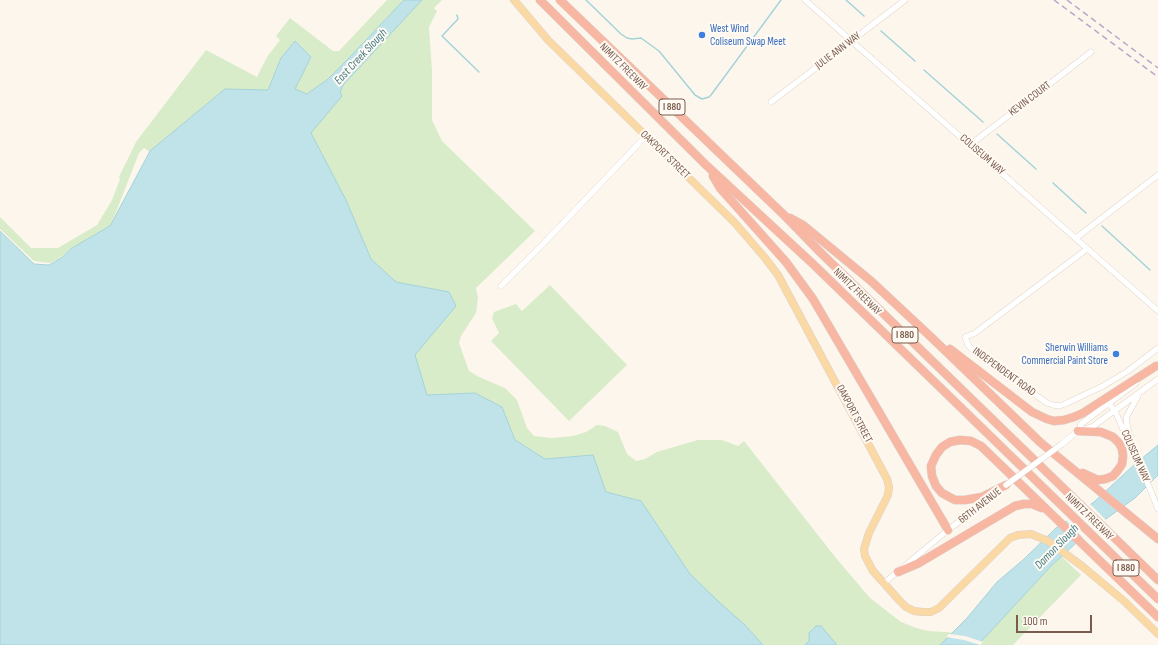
<!DOCTYPE html>
<html>
<head>
<meta charset="utf-8">
<style>
	body { margin:0 }
	#map { position:relative; width:1158px; height:645px; overflow:hidden; background:#fdf6ec; font-family:"Sofia Sans Condensed",sans-serif }
	canvas { display:block }
	.scale { position:absolute; left:1016px; top:615px; width:76px; height:18px; box-sizing:border-box; border:2px solid #7a5c4d; border-top:0; padding-left:5px; font-size:12px; line-height:14px; white-space:nowrap; color:#7a5c4d; -webkit-text-stroke:3px #fffaf3; paint-order:stroke }
</style>
</head>
<body>
<div id="map">
<canvas width="1158" height="645"></canvas>
<div class="scale">100 m</div>
</div>
<script>
const g = document.querySelector('canvas').getContext('2d');
g.lineJoin = 'round';
function fill(path, color) {
  g.fillStyle = color;
  g.fill(path, 'evenodd');
}
function poly(rows) {
  const path = new Path2D();
  for (const r of rows) {
    path.moveTo(r[0], r[1]);
    for (let i = 2; i < r.length; i += 2) path.lineTo(r[i], r[i + 1]);
  }
  return path;
}
function trace(path, color, width, dash) {
  g.strokeStyle = color;
  g.lineWidth = width;
  g.lineCap = dash ? 'butt' : 'round';
  g.setLineDash(dash || []);
  g.stroke(path);
}
function label(font, color, halo, rows, align = 'center') {
  g.font = font + ' "Sofia Sans Condensed",sans-serif';
  g.lineWidth = 4;
  g.setLineDash([]);
  g.textBaseline = 'middle';
  g.strokeStyle = halo;
  g.fillStyle = color;
  for (const [text, x, y, turn = 0] of rows) {
    g.save();
    g.translate(x, y);
    g.rotate((+turn || 0) * Math.PI / 180);
    g.textAlign = isNaN(turn) ? turn : align;
    if (halo) g.strokeText(text, 0, 0);
    g.fillText(text, 0, 0);
    g.restore();
  }
}
fill(poly([
	[387,0,442,0,434,8,437,11,429,27,432,71,432,120,442,141,535,231,476,288,478,298,476,313,461,336,459,343,469,371,479,377,505,388,517,400,527,428,534,436,552,438,573,436,586,432,597,425,605,426,618,432,627,454,636,461,645,459,657,452,698,440,722,440,738,446,744,441,836,558,870,598,901,622,916,628,928,631,961,633,1050,566,1061,556,1081,575,1013,645,0,645,16,246,34,264,49,265,61,258,79,244,73,247,58,259,50,263,34,261,0,229,0,217,31,248,58,248,97,225,112,200,120,179,119,177,136,142,206,50,257,77,267,57,280,40,276,36,290,18,333,51,339,51],
	[144,148,150,152,110,225,106,228,110,225,116,212,139,153],
	[550,285,627,365,569,421,491,341,499,333,492,318,494,312,516,304,522,311]
]), '#d8ecc9');
const water = poly([
	[404,0,422,0,343,85,340,93,342,96,311,133,346,200,371,259,396,282,449,292,456,306,415,355,427,395,475,393,502,407,515,440,545,459,593,455,606,492,641,501,690,574,719,602,745,625,763,645,0,645,0,231,34,264,49,265,61,258,72,248,110,226,150,151,225,89,268,90,281,58,295,41,311,57,295,89,307,94,328,79,348,59,404,0],
	[1158,445,1158,475,1135,498,1088,532,1051,566,978,645,940,645,967,618,997,582,1024,559,1056,528,1094,502,1135,464,1158,445],
	[816,626,821,626,837,645,805,645,809,641,809,633,816,626]
]);
fill(water, '#bfe3e8');
trace(water, '#a5d3da', 1);
fill(poly([
	[1089,503,1106,520,1084,539,1065,519],
	[949,634,965,636,983,642,980,645,964,640,946,637]
]), '#fdf6ec');
trace(poly([
	[586,0,621,34,627,38,632,39,641,38,659,51,695,95,702,99,709,97,711,95,781,0],
	[846,0,864,16],
	[457,15,458,19,442,36,479,72],
	[881,31,915,61],
	[924,70,983,122],
	[997,134,1036,169],
	[1053,183,1086,213],
	[1102,226,1150,270]
]), '#a5d3da', 1.5);
const minor = poly([
	[805,0,1158,311],
	[771,102,905,0],
	[970,145,1091,52],
	[1076,238,1158,175],
	[1087,249,975,333,965,337,968,345,978,355,1047,403,1053,405,1059,406,1065,404,1103,386,1128,371,1158,348],
	[501,286,544,243,646,136],
	[1109,404,1115,411,1123,429,1131,442,1158,509],
	[1078,431,1081,424,1136,383],
	[1130,438,1126,420,1127,416,1138,396],
	[1062,444,1078,431,1092,427,1158,379],
	[884,583,948,530,998,492]
]);
const major = poly([
	[514,0,548,40,735,223,765,258,778,275,887,479,889,487,888,495,869,533,864,549,865,556,873,571,899,600,906,607,914,611,923,612,931,612,939,608,1010,538,1018,535,1031,534,1048,541,1082,566,1124,601,1158,634]
]);
const highway = poly([
	[540,0,706,165,813,264,1158,599],
	[560,0,784,215,822,254,1158,580],
	[713,176,720,188,786,262,813,299,948,530],
	[790,218,803,225,871,281,931,337,1041,443,1158,539],
	[950,349,1032,412,1047,419,1054,421,1064,420,1074,417,1083,413,1156,366],
	[1078,431,1101,432,1113,437,1119,443,1122,449,1123,456,1122,464,1118,470,1113,476,1105,479,1098,480,1083,473],
	[1006,485,982,497,965,500,955,500,942,493,936,486,932,476,931,466,936,455,942,447,950,442,960,440,971,441,981,446,1158,617],
	[898,572,919,563,1015,506,1024,504,1032,504,1042,508]
]);
trace(minor, '#d1beb0', 6);
trace(major, '#dad1cd', 8);
trace(highway, '#dad1cd', 9);
trace(minor, '#fff', 5.5);
trace(major, '#fbd9a5', 7);
trace(highway, '#f7b7a3', 8);
trace(poly([
	[1054,0,1158,77],
	[1067,0,1158,68]
]), '#b9a8c9', 1.5, [6, 4]);
const minorBridge = poly([
	[1006,485,1062,444]
]);
trace(minorBridge, '#d1beb0', 6, []);
trace(minorBridge, '#fff', 5.5);
for (const [x, y, r, color] of [
	[702,35,4,"#3f7fe0"],
	[1116,354,4,"#3f7fe0"]
]) {
  const dot = new Path2D();
  dot.arc(x, y, r, 0, 2 * Math.PI);
  g.fillStyle = color;
  g.fill(dot);
  trace(dot, '#fffaf3', 1.5);
}
for (const [x, y, w] of [
	[672,107,26],
	[905,335,26],
	[1126,568,26]
]) {
  const box = new Path2D();
  box.roundRect(x - w / 2, y - 8, w, 16, 3);
  g.fillStyle = '#fffaf3';
  g.fill(box);
  trace(box, '#7a5c4d', 1);
}
label('bold 10px', '#7a5c4d', null, [
	["I 880",672,107],
	["I 880",905,335],
	["I 880",1126,568]
]);
label('11px', '#366cbe', '#fffaf3', [
	["West Wind",710,29],
	["Coliseum Swap Meet",710,42],
	["Sherwin Williams",1108,348,"right"],
	["Commercial Paint Store",1108,361,"right"]
], 'left');
label('11px', '#7a5c4d', '#fffaf3', [
	["JULIE ANN WAY",838,51,-37],
	["NIMITZ FREEWAY",623,67,45],
	["KEVIN COURT",1030,99,-37],
	["OAKPORT STREET",665,155,44],
	["COLISEUM WAY",982,155,41],
	["NIMITZ FREEWAY",857,292,44],
	["INDEPENDENT ROAD",1004,372,36],
	["OAKPORT STREET",854,414,62],
	["COLISEUM WAY",1135,456,66],
	["66TH AVENUE",980,506,-38],
	["NIMITZ FREEWAY",1089,517,44]
]);
label('italic 12px', '#437c86', '#fffaf3', [
	["East Creek Slough",361,57,-47],
	["Damon Slough",1057,547,-46]
]);
</script>
</body>
</html>
